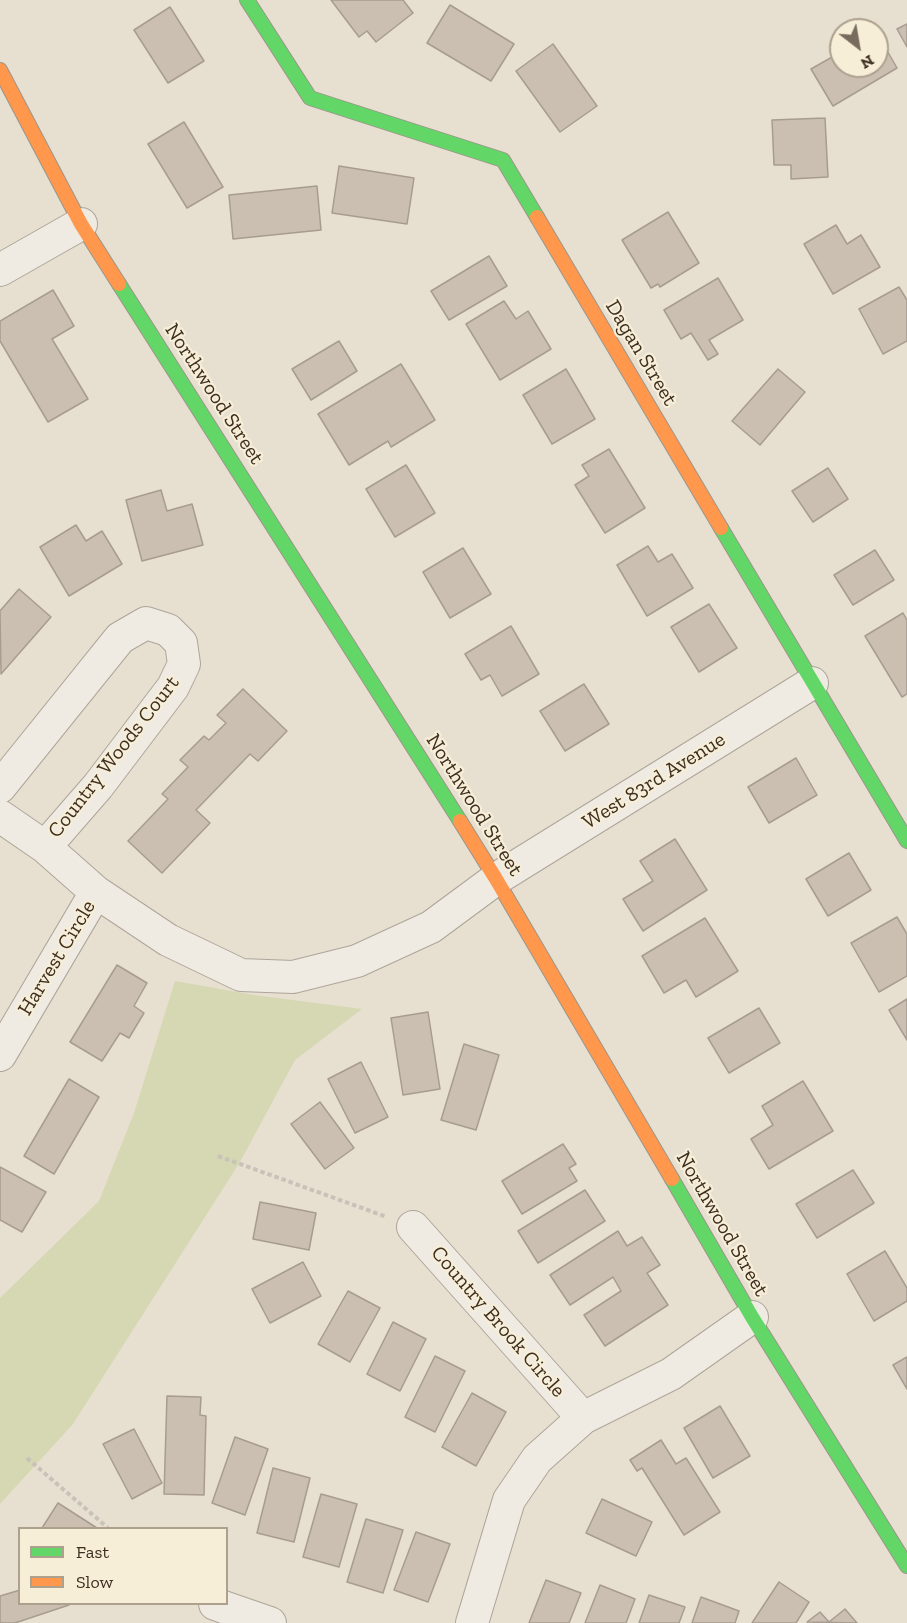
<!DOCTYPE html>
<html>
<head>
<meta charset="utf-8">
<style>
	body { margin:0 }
	#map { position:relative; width:907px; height:1623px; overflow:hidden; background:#e7e0d1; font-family:"Zilla Slab",serif }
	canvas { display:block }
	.legend { position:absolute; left:18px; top:1527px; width:210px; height:78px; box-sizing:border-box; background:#f7eed8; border:2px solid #ada18e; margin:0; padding:8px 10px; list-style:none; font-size:18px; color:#3d2e20 }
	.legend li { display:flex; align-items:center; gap:12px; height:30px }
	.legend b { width:30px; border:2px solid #ada18e }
	.north { position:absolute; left:829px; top:18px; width:60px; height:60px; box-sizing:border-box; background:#f7eed8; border:2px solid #ada18e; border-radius:50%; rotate:149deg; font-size:16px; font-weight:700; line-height:24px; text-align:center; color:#3d2e20 }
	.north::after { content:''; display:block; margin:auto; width:21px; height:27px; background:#786c5e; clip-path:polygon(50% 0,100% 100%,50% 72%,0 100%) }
</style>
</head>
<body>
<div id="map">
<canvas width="907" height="1623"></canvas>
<ul class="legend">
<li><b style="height:8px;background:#63d668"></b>Fast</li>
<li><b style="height:8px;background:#ff974d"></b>Slow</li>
</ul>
<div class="north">N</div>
</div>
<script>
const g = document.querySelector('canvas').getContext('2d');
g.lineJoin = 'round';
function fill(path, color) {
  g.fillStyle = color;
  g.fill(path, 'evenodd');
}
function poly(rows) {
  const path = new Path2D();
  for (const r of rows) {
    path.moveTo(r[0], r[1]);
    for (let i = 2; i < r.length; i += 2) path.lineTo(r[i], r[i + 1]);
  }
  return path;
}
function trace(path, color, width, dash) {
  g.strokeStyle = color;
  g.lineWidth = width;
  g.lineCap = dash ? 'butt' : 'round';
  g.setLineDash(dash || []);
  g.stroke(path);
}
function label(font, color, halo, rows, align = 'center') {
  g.font = font + ' "Zilla Slab",serif';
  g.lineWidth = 4.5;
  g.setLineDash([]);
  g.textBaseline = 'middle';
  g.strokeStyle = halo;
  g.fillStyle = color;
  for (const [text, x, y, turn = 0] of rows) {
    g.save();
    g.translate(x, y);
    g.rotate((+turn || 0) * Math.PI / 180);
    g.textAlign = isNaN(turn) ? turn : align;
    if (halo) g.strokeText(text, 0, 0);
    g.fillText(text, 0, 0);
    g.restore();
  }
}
fill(poly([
	[175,981,254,995,362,1009,295,1060,240,1162,73,1424,0,1504,0,1298,99,1201,134,1113]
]), '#d6d7b3');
const building = poly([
	[331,0,403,0,413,13,376,42,367,31,359,37,331,0],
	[450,5,514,44,491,81,427,43,450,5],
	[170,7,204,61,168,83,134,30,170,7],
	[907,24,907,47,897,29,907,24],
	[877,33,897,68,833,106,811,69,841,52,841,66,877,66,877,33],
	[553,44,597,106,560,132,516,71,553,44],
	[825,118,828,177,791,179,791,165,774,165,772,120,825,118],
	[184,122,223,187,187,208,148,144,184,122],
	[339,166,414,178,407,224,332,213,339,166],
	[317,186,321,230,233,239,229,195,317,186],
	[668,212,699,263,660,287,658,284,651,288,622,240,668,212],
	[836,225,847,244,861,235,880,267,833,294,804,244,836,225],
	[489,256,507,286,449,320,431,291,489,256],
	[718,278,743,320,709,340,718,354,708,360,691,333,681,339,664,310,718,278],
	[899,287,907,300,907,341,883,354,859,309,899,287],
	[53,290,74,326,52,339,88,399,48,422,0,341,0,321,53,290],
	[504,301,516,319,528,311,551,349,500,380,466,324,504,301],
	[339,341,357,371,311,400,292,369,339,341],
	[401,364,435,420,391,447,388,441,349,465,318,414,401,364],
	[566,369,595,419,552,444,523,395,566,369],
	[778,369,805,392,760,445,732,421,778,369],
	[609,449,645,508,605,533,575,485,589,476,582,465,609,449],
	[406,465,435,513,395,537,366,489,406,465],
	[828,468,848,499,813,522,792,491,828,468],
	[161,490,167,511,192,504,203,545,142,561,126,500,161,490],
	[76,525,86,541,102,531,122,564,69,596,40,547,76,525],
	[648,546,658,562,672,554,693,588,647,616,617,565,648,546],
	[463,548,491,594,450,618,423,572,463,548],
	[875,550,894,580,853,605,834,575,875,550],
	[19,589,51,617,1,674,0,611,19,589],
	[709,604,737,648,699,672,671,627,709,604],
	[903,613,907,620,907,694,902,697,865,636,903,613],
	[511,626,539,674,502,696,490,675,481,680,465,654,511,626],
	[584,684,609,724,565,751,540,711,584,684],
	[243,689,287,731,258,761,250,754,196,810,210,823,162,873,128,841,168,799,162,794,188,767,180,760,204,736,209,740,226,723,217,715,243,689],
	[796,758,817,795,769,823,748,787,796,758],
	[675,839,707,890,643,931,623,899,653,881,640,861,675,839],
	[849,853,871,890,828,916,806,879,849,853],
	[897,917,907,934,907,976,879,992,851,943,897,917],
	[705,918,738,971,696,997,686,980,664,993,642,956,705,918],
	[117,965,147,983,134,1006,144,1013,129,1038,120,1033,102,1061,70,1042,117,965],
	[907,999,907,1040,889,1010,907,999],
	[759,1008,780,1043,729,1073,708,1038,759,1008],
	[428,1012,440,1089,403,1095,391,1018,428,1012],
	[464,1044,499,1055,476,1130,441,1120,464,1044],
	[361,1062,388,1117,355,1133,328,1079,361,1062],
	[69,1079,99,1097,54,1174,24,1156,69,1079],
	[803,1081,833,1131,769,1169,751,1139,773,1125,762,1106,803,1081],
	[320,1102,354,1148,325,1169,291,1124,320,1102],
	[563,1144,576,1164,569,1168,577,1181,522,1214,502,1181,563,1144],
	[0,1167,46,1192,22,1232,0,1220,0,1167],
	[853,1170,874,1203,817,1238,796,1204,853,1170],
	[585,1190,605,1221,538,1263,518,1231,585,1190],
	[260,1202,316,1213,309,1250,253,1239,260,1202],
	[618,1231,627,1246,642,1237,660,1265,647,1273,668,1305,605,1346,584,1315,621,1291,613,1277,570,1305,550,1275,618,1231],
	[885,1251,907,1288,907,1301,874,1321,847,1274,885,1251],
	[303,1262,321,1296,270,1323,252,1289,303,1262],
	[348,1291,380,1308,350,1362,318,1344,348,1291],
	[393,1322,426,1339,400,1391,367,1374,393,1322],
	[435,1356,465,1371,435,1432,405,1417,435,1356],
	[907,1357,907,1389,893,1365,907,1357],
	[472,1393,506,1412,476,1466,442,1447,472,1393],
	[167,1396,201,1397,200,1415,206,1416,204,1495,164,1494,167,1396],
	[720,1406,750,1456,713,1478,684,1428,720,1406],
	[134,1429,162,1483,132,1499,103,1444,134,1429],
	[235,1437,268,1449,245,1515,212,1503,235,1437],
	[661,1440,676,1464,686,1458,720,1512,684,1535,642,1468,637,1471,630,1460,661,1440],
	[273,1468,310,1478,294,1542,257,1533,273,1468],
	[321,1494,357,1504,339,1567,303,1557,321,1494],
	[602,1499,652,1522,636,1556,586,1533,602,1499],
	[58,1503,97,1528,42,1528,58,1503],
	[366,1519,403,1530,383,1593,347,1582,366,1519],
	[416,1532,450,1544,428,1602,394,1590,416,1532],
	[546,1580,581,1593,569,1623,529,1623,546,1580],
	[779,1582,809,1602,796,1623,752,1623,779,1582],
	[600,1585,635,1599,626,1623,585,1623,600,1585],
	[20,1590,20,1604,68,1604,69,1605,15,1623,0,1623,0,1596,20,1590],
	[649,1595,685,1607,679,1623,639,1623,649,1595],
	[701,1597,739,1611,735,1623,692,1623,701,1597],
	[845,1609,857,1623,807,1622,820,1612,829,1622,845,1609]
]);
fill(building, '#cbbfb2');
trace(building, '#a89c90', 1.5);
const street = poly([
	[0,270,81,224],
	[0,787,120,638,146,623,168,630,181,643,184,664,173,687,98,786,45,847],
	[0,816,45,847,96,892,168,940,241,975,293,977,357,961,431,927,496,879,812,683],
	[0,1055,96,892],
	[413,1227,583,1418],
	[215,1604,270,1623],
	[472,1623,509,1500,537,1459,583,1418,671,1374,752,1317]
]);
const fast = poly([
	[247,0,310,98,503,160,537,217],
	[119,284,460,821],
	[721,528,907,841],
	[672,1179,752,1317,907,1566]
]);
const slow = poly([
	[0,70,81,224,119,284],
	[537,217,721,528],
	[460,821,496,879,672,1179]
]);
trace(street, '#ada599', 34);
trace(fast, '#9c958a', 16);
trace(slow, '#9c958a', 16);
trace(poly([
	[218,1156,387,1217],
	[27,1458,108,1528]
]), '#c8c2b9', 4, [4.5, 3]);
trace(street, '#efebe3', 32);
trace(fast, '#63d668', 14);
trace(slow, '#ff974d', 14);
label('21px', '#3d2e20', '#f7eed8', [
	["Dagan Street",641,353,59],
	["Northwood Street",214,394,57],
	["Country Woods Court",114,757,-52],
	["West 83rd Avenue",654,781,-32],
	["Northwood Street",474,805,58],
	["Harvest Circle",57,958,-59],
	["Northwood Street",722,1224,60],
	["Country Brook Circle",498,1322,49]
]);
</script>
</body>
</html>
